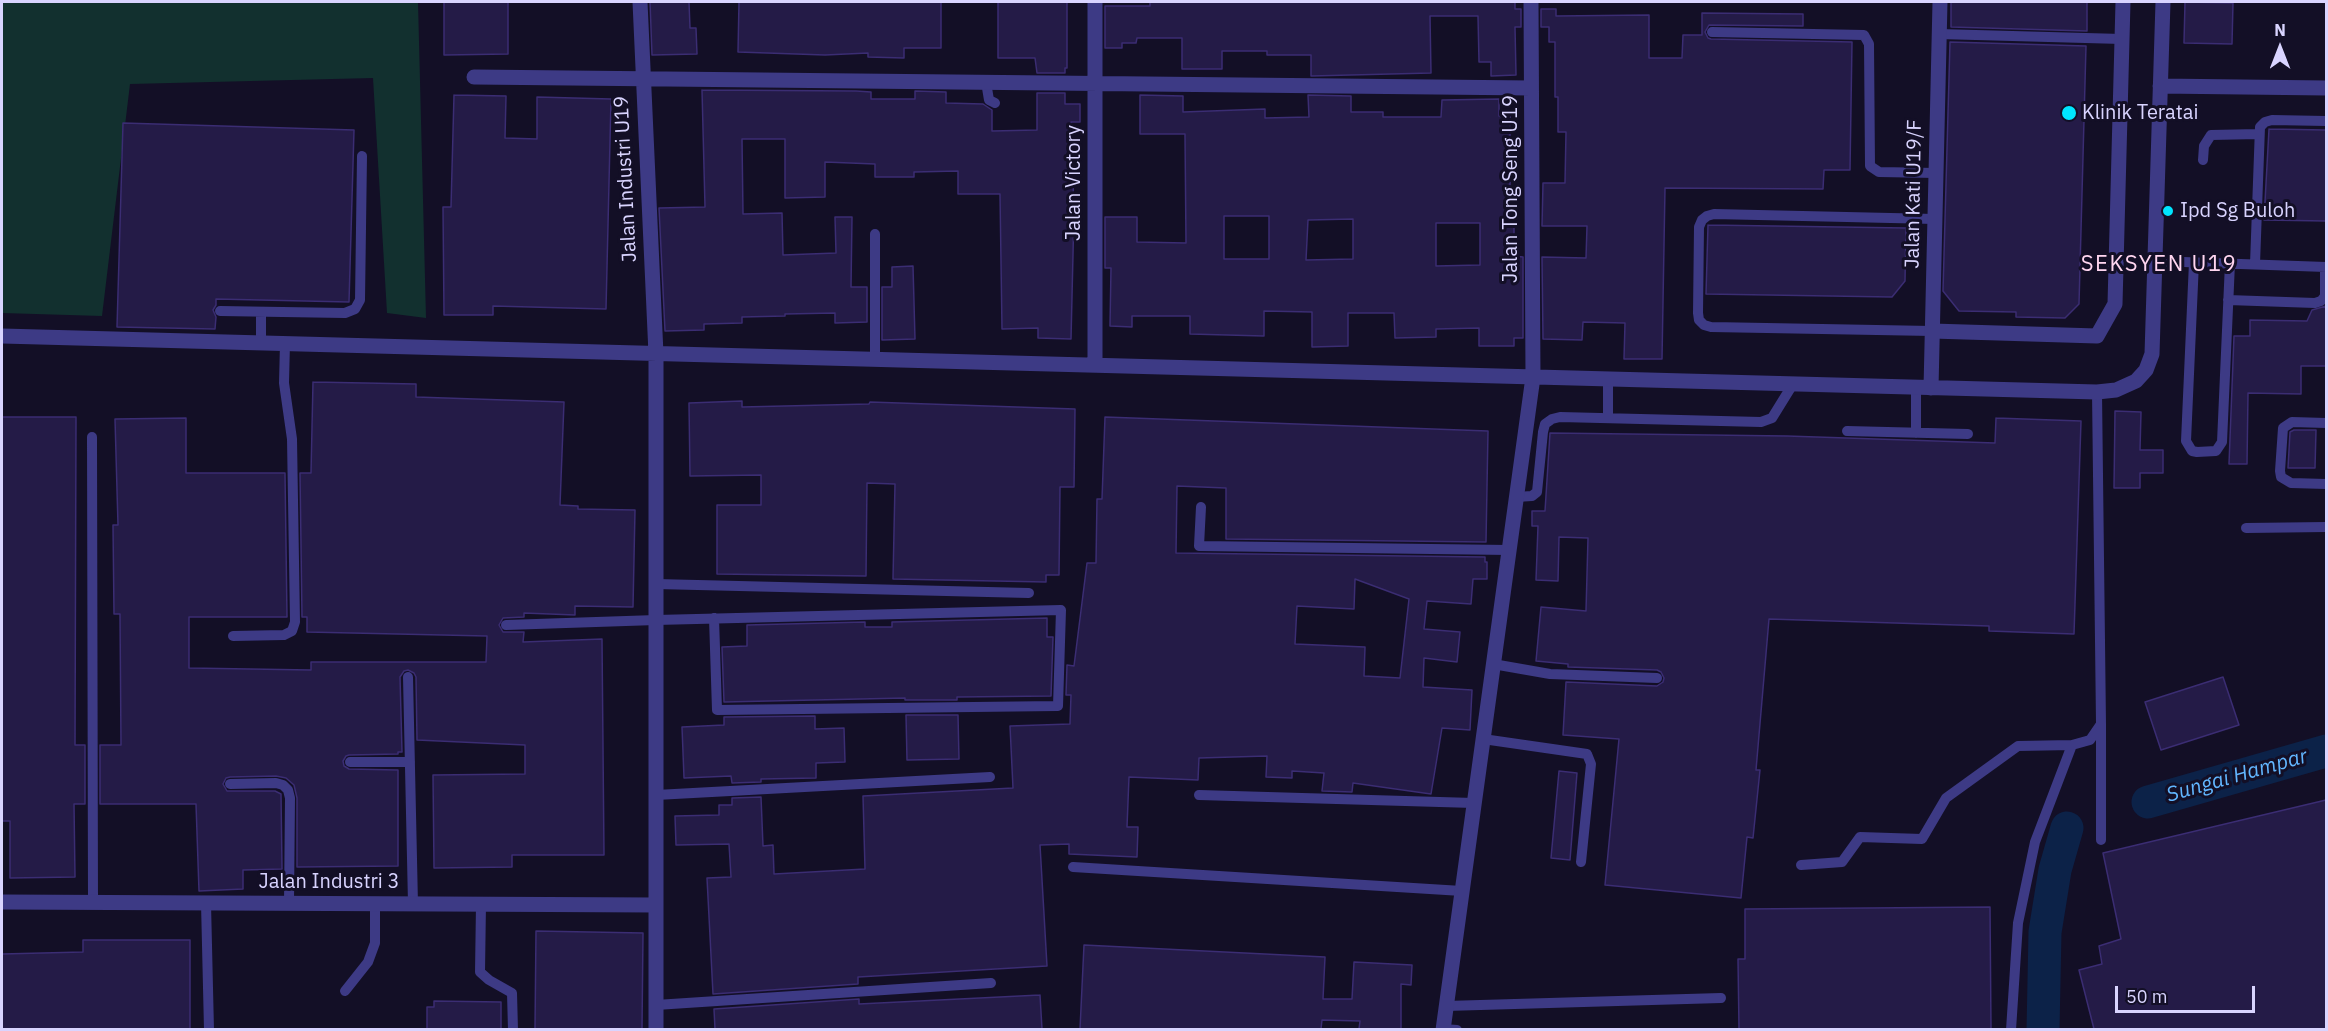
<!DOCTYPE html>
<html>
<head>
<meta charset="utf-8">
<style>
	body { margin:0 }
	#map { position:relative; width:2328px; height:1031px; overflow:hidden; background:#130f26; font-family:"IBM Plex Sans",sans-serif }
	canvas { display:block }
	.frame { position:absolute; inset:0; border:3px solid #d9d4ff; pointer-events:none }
	.north { position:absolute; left:2250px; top:18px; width:60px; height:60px; -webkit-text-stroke:4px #130f26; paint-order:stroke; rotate:0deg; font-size:16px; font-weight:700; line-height:24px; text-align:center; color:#d9d4ff }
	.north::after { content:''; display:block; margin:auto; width:21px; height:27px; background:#d9d4ff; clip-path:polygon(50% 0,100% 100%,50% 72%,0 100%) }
	.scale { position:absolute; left:2115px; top:986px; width:140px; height:27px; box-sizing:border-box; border:3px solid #d9d4ff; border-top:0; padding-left:8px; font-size:18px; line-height:21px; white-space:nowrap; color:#d9d4ff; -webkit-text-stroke:4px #130f26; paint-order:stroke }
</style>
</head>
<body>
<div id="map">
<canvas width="2328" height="1031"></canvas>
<div class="frame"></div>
<div class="north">N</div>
<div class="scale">50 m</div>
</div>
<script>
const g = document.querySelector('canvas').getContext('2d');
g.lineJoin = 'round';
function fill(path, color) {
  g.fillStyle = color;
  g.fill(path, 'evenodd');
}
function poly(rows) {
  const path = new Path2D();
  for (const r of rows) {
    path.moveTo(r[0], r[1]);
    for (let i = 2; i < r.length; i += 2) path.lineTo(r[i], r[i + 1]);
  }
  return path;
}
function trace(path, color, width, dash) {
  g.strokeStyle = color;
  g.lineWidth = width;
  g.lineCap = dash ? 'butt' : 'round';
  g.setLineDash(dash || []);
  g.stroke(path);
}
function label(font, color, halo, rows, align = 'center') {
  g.font = font + ' "IBM Plex Sans",sans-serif';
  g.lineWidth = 6;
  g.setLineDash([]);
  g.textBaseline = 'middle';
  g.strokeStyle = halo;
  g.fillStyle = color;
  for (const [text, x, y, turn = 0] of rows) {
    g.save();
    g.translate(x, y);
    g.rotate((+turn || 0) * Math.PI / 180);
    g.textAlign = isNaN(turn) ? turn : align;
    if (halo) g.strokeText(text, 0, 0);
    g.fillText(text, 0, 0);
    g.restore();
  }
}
fill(poly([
	[2,2,418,2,426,318,387,313,373,78,130,84,102,316,2,313]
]), '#12302f');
trace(poly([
	[2148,802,2326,751],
	[2043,1030,2045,932,2055,870,2067,828]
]), '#0c2248', 33);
const building = poly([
	[444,2,508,2,508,54,444,55,444,2],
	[650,2,689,2,690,28,696,28,697,54,652,55,650,2],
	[739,2,941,2,941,48,904,48,904,58,868,57,868,53,825,55,738,52,739,2],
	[998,2,1067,2,1067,68,1065,68,1065,73,1037,73,1035,58,998,58,998,2],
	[1150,2,1515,2,1515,9,1521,9,1521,27,1515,27,1516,75,1491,76,1491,62,1479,62,1478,16,1430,16,1431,73,1311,76,1311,55,1267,55,1267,51,1222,51,1222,69,1182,69,1182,38,1137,38,1136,43,1122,43,1122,48,1105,48,1105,6,1150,6,1150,2],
	[1951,2,2087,2,2087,31,1951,27,1951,2],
	[2185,2,2233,3,2232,44,2184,43,2185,2],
	[1541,9,1556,9,1556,16,1649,15,1649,58,1682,58,1683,35,1702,35,1702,13,1803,14,1803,26,1709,25,1705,32,1708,38,1711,39,1852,42,1850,170,1824,170,1823,189,1665,188,1662,359,1624,359,1625,323,1583,322,1582,340,1543,339,1542,257,1586,258,1587,226,1542,226,1543,183,1565,183,1566,132,1558,132,1558,97,1555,97,1555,42,1549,42,1549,27,1541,27,1541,9],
	[1950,42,2086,46,2079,304,2065,318,2016,317,2016,312,1959,311,1943,291,1950,42],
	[702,90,856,91,871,92,871,99,915,99,915,91,946,92,946,103,983,104,992,110,992,131,1037,130,1037,93,1065,93,1065,104,1080,104,1080,122,1071,122,1074,212,1071,339,1038,338,1038,328,1002,329,1000,194,958,194,958,171,914,172,914,177,875,177,875,164,825,162,825,197,785,198,785,139,742,139,743,214,782,213,783,255,836,253,835,217,852,217,851,287,867,287,867,322,835,323,835,313,785,314,785,316,742,317,742,323,704,324,704,330,665,331,659,208,705,207,702,90],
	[454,95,506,96,505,138,537,139,537,97,611,99,606,309,493,306,493,315,444,315,443,207,451,207,454,95],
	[1140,95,1183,96,1183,112,1265,109,1265,118,1309,117,1308,95,1351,96,1351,112,1383,112,1383,117,1441,117,1442,100,1499,99,1499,116,1510,116,1510,222,1514,222,1514,256,1523,257,1523,338,1514,338,1514,346,1479,346,1479,328,1436,329,1436,337,1395,338,1394,313,1348,313,1348,346,1312,347,1312,312,1264,311,1264,336,1190,334,1190,316,1132,316,1132,327,1110,326,1111,268,1105,268,1105,217,1137,217,1137,242,1186,243,1185,134,1140,134,1140,95],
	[1224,216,1269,216,1269,259,1224,259,1224,216],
	[1353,219,1353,259,1306,260,1308,220,1353,219],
	[1436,223,1480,223,1480,265,1436,266,1436,223],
	[123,123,354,130,349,302,216,299,216,305,213,310,216,317,215,329,117,327,123,123],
	[2269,129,2326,130,2326,221,2264,220,2269,129],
	[1708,225,1906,228,1905,281,1892,297,1706,294,1708,225],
	[913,266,915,339,882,340,882,287,892,287,892,267,913,266],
	[2326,306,2326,366,2301,366,2301,394,2248,393,2247,464,2229,464,2234,336,2250,336,2250,320,2307,321,2312,310,2326,306],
	[313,382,416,384,416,397,564,402,560,505,578,506,578,509,635,510,633,607,575,606,575,615,524,613,524,617,503,618,499,625,503,632,524,632,523,642,602,639,604,855,512,855,512,867,434,868,433,775,525,774,525,745,417,740,416,677,414,673,408,670,404,671,400,677,402,752,398,752,398,754,349,755,346,756,343,761,344,766,349,769,398,770,398,866,297,867,297,798,294,785,286,778,276,776,230,777,226,778,223,784,227,791,275,791,281,794,282,869,243,870,243,889,199,891,196,804,100,804,100,745,121,745,120,614,114,614,113,525,118,525,115,419,186,418,186,473,285,473,287,617,189,617,189,668,311,670,311,662,486,662,487,636,307,632,307,617,302,617,300,473,311,473,313,382],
	[742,401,742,407,869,404,870,402,1075,409,1074,487,1060,487,1059,575,1046,575,1046,582,893,579,895,484,867,483,866,576,717,574,717,505,761,505,761,475,690,476,689,403,742,401],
	[2115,411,2141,412,2140,450,2163,450,2163,473,2140,473,2140,488,2114,488,2115,411],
	[2,417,76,417,75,745,85,745,85,804,74,804,75,877,10,878,10,821,2,821,2,417],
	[1105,417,1488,431,1486,542,1226,539,1226,488,1177,486,1176,553,1485,557,1485,562,1487,562,1487,579,1473,579,1471,604,1427,601,1424,629,1460,632,1457,662,1424,658,1423,687,1472,690,1470,730,1442,728,1431,794,1353,783,1352,792,1322,791,1324,773,1292,771,1292,778,1266,777,1267,756,1199,758,1198,780,1129,777,1127,827,1138,827,1137,857,1069,854,1069,844,1040,845,1047,966,858,977,858,984,713,994,707,878,731,877,729,844,676,845,675,816,719,815,719,805,732,805,732,798,761,797,763,846,773,845,774,874,865,869,863,796,1013,788,1010,726,1070,724,1071,695,1066,695,1067,665,1074,666,1087,563,1096,563,1097,499,1102,499,1105,417],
	[1355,579,1409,599,1400,678,1364,676,1365,647,1295,644,1297,606,1354,609,1355,579],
	[1996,418,2081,421,2074,634,1989,631,1989,626,1769,619,1756,770,1760,770,1753,838,1747,837,1741,898,1605,885,1619,739,1563,735,1566,682,1657,686,1663,682,1664,678,1661,672,1657,670,1568,667,1568,664,1536,661,1541,607,1586,611,1588,538,1559,537,1558,581,1536,580,1538,526,1532,526,1532,511,1545,511,1550,433,1787,436,1995,443,1996,418],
	[2294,430,2316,430,2315,468,2288,468,2290,432,2294,430],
	[1047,618,1047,637,1053,637,1051,696,957,697,957,700,905,700,905,698,724,702,722,647,747,646,747,625,865,622,865,627,892,627,892,622,1047,618],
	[2223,677,2239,725,2161,750,2145,702,2223,677],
	[906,715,958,715,959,759,907,760,906,715],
	[815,716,815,729,844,728,845,762,816,763,816,778,761,779,761,782,732,783,731,776,684,778,682,727,724,725,724,717,815,716],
	[1559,771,1577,773,1570,860,1551,858,1559,771],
	[2326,800,2326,1029,2094,1029,2079,970,2102,964,2099,946,2121,939,2103,853,2326,800],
	[1990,907,1991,1029,1739,1029,1738,959,1745,959,1745,909,1990,907],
	[536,931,643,933,642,1029,535,1029,536,931],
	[83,940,190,940,190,1029,2,1029,2,954,83,952,83,940],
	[1084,945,1325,957,1323,999,1352,999,1354,962,1412,965,1411,985,1401,984,1401,1029,1359,1029,1360,1021,1322,1020,1321,1029,1080,1029,1084,945],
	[1040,995,1042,1029,715,1029,714,1009,859,999,859,1004,1040,995],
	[434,1001,501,1002,501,1029,427,1029,427,1007,434,1007,434,1001]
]);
fill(building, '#241b47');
trace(building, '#3b2d73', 1.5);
trace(poly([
	[1712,32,1864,35,1869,44,1870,166,1879,172,1936,173],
	[1939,34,2122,39],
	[986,82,989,100,995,103],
	[2203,160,2204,146,2211,135,2258,134],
	[875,234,875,359],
	[2155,261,2326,267],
	[2194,262,2186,441,2192,451,2197,452,2216,451,2222,442,2230,263],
	[2255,264,2260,127,2265,122,2272,120,2326,121],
	[2228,300,2315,303,2321,301,2325,296,2325,267],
	[220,311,345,313,355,309,360,300,362,156],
	[1932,331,1711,327,1704,325,1699,320,1698,313,1699,227,1702,220,1707,216,1714,214,1935,219],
	[261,342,261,312],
	[1916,387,1916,433],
	[2097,392,2101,724],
	[1608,418,1608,379],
	[2326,423,2292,422,2283,428,2280,471,2281,477,2291,483,2326,484],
	[1847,431,1968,434],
	[92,437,93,902],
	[1516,497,1532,496,1537,492,1543,432,1545,424,1552,419,1560,417,1761,422,1772,418,1793,384],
	[1201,507,1199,546,1509,550],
	[2246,528,2326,527],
	[656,584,1029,593],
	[506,625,656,620,1061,610,1058,706,717,710,714,618],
	[233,636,284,635,292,631,295,622,292,439,284,383,285,343],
	[1493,664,1550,674,1657,678],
	[408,677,413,904],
	[1483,739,1587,754,1591,764,1581,862],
	[350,762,410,762],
	[230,784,276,783,283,785,288,790,290,798,289,903],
	[656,795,990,777],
	[1199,795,1474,803],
	[1801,865,1842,862,1860,837,1922,839,1946,798,2018,746,2072,745,2090,740,2101,724,2101,840],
	[1073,867,1462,891],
	[206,903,209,1030],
	[481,904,480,972,489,980,512,993,513,1030],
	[345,991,368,962,375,943,375,904],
	[656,1005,991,983],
	[1446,1006,1721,998],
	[1443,1029,1457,1030],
	[2011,1030,2018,923,2035,842,2072,745]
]), '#3d3a85', 10);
trace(poly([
	[640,2,656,354,656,1030],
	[1095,2,1095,365],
	[474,77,1531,88],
	[2160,86,2326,88],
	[1932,331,2097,336,2115,304,2123,2],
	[2,336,2097,392,2116,390,2136,381,2146,370,2152,354,2163,2],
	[1931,388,1940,2],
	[2,902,656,905],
	[1443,1030,1533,377,1531,2]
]), '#3d3a85', 15);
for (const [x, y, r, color] of [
	[2069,113,8,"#00e5ff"],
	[2168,211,6,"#00e5ff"]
]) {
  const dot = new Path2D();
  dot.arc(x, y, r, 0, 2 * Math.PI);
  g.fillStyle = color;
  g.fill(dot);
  trace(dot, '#130f26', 2);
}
label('20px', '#d9d4ff', '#130f26', [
	["Klinik Teratai",2082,113],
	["Ipd Sg Buloh",2180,211]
], 'left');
label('20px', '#d9d4ff', '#130f26', [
	["Jalan Industri U19",626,179,-93],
	["Jalan Victory",1074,183,-90],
	["Jalan Tong Seng U19",1511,189,-90],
	["Jalan Kati U19/F",1914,194,-89],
	["Jalan Industri 3",329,882]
]);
label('italic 21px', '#62b6ff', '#130f26', [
	["Sungai Hampar",2237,776,-16]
]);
g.letterSpacing = '1.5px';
label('22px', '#ffd6f0', '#130f26', [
	["SEKSYEN U19",2159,265]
]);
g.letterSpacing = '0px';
</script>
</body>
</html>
